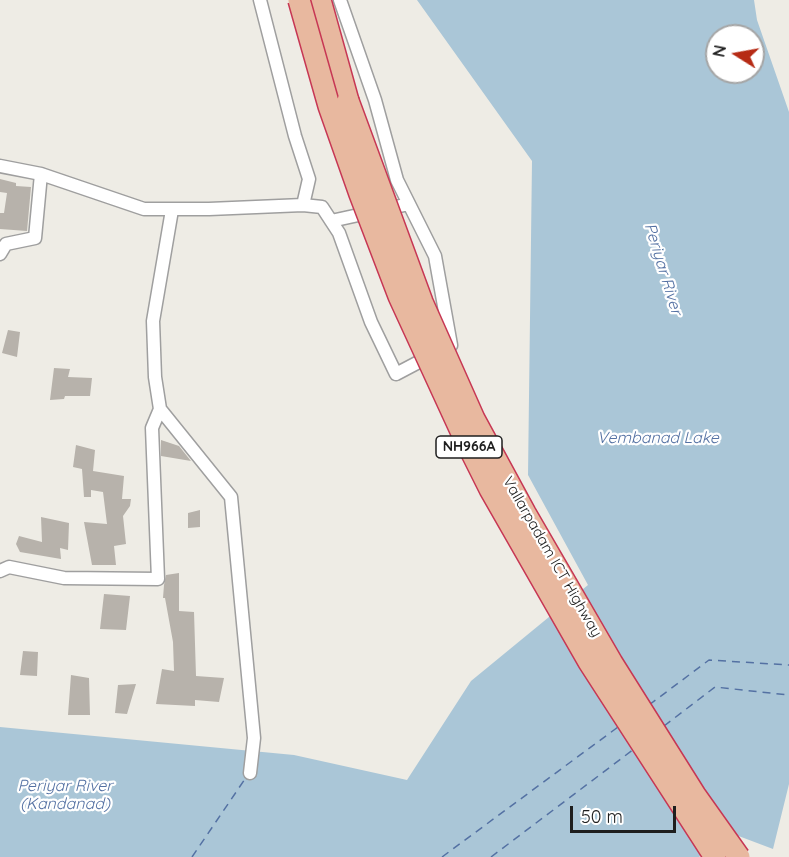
<!DOCTYPE html>
<html>
<head>
<meta charset="utf-8">
<style>
	body { margin:0 }
	#map { position:relative; width:789px; height:857px; overflow:hidden; background:#eeece5; font-family:Quicksand,sans-serif }
	canvas { display:block }
	.north { position:absolute; left:705px; top:24px; width:60px; height:60px; box-sizing:border-box; background:#fff; border:2px solid #a5a5a5; border-radius:50%; rotate:281deg; font-size:16px; font-weight:700; line-height:24px; text-align:center; color:#1e1e1e }
	.north::after { content:''; display:block; margin:auto; width:21px; height:27px; background:#b62b15; clip-path:polygon(50% 0,100% 100%,50% 72%,0 100%) }
	.scale { position:absolute; left:570px; top:806px; width:106px; height:27px; box-sizing:border-box; border:3px solid #1e1e1e; border-top:0; padding-left:8px; font-size:18px; line-height:21px; white-space:nowrap; color:#1e1e1e; -webkit-text-stroke:4px #fff; paint-order:stroke }
</style>
</head>
<body>
<div id="map">
<canvas width="789" height="857"></canvas>
<div class="north">N</div>
<div class="scale">50 m</div>
</div>
<script>
const g = document.querySelector('canvas').getContext('2d');
g.lineJoin = 'round';
function fill(path, color) {
  g.fillStyle = color;
  g.fill(path, 'evenodd');
}
function poly(rows) {
  const path = new Path2D();
  for (const r of rows) {
    path.moveTo(r[0], r[1]);
    for (let i = 2; i < r.length; i += 2) path.lineTo(r[i], r[i + 1]);
  }
  return path;
}
function trace(path, color, width, dash) {
  g.strokeStyle = color;
  g.lineWidth = width;
  g.lineCap = dash ? 'butt' : 'round';
  g.setLineDash(dash || []);
  g.stroke(path);
}
function label(font, color, halo, rows, align = 'center') {
  g.font = font + ' Quicksand,sans-serif';
  g.lineWidth = 4.5;
  g.setLineDash([]);
  g.textBaseline = 'middle';
  g.strokeStyle = halo;
  g.fillStyle = color;
  for (const [text, x, y, turn = 0] of rows) {
    g.save();
    g.translate(x, y);
    g.rotate((+turn || 0) * Math.PI / 180);
    g.textAlign = isNaN(turn) ? turn : align;
    if (halo) g.strokeText(text, 0, 0);
    g.fillText(text, 0, 0);
    g.restore();
  }
}
fill(poly([
	[417,0,754,0,757,20,789,112,789,784,773,849,728,832,699,857,0,857,0,727,294,755,407,780,471,681,588,585,528,475,532,161],
	[717,36,753,36,753,72,717,72]
]), '#aac6d7');
trace(poly([
	[649,705,709,660,789,665],
	[664,726,715,687,789,695],
	[192,857,247,776],
	[442,857,618,727],
	[491,857,634,749]
]), '#5471a3', 1.5, [8, 6]);
fill(poly([
	[0,179,16,183,16,186,31,187,27,231,0,229,0,213,4,213,7,193,0,192],
	[8,330,20,332,17,357,2,353],
	[54,368,70,369,68,377,92,378,90,396,65,396,64,399,50,400],
	[161,440,179,446,191,461,161,456],
	[76,445,95,450,93,471,124,476,122,499,131,499,130,506,123,516,126,544,114,546,116,565,92,565,84,522,107,524,103,492,91,490,91,497,84,497,82,469,73,467],
	[200,510,200,527,188,528,188,513],
	[41,517,69,523,68,550,60,548,61,559,20,552,16,544,19,536,42,542],
	[179,573,179,611,194,612,196,676,224,678,219,702,195,700,195,706,156,704,162,669,174,671,173,642,165,598,163,598,164,585,166,575],
	[104,594,130,596,126,630,100,629],
	[23,651,38,652,37,676,20,675],
	[71,675,89,678,90,715,68,715],
	[136,684,127,714,115,713,118,685]
]), '#b7b2ab');
const minor = poly([
	[0,166,41,174,144,209,209,209,303,205,309,179,295,136,260,0],
	[303,205,322,207,339,233,371,322,396,374,451,345,435,256,397,180,375,100,340,0],
	[172,210,153,321,155,377,160,409,231,497,254,738,250,773],
	[331,221,409,204],
	[0,254,6,244,35,238,41,174],
	[0,571,9,567,64,578,158,579,152,428,160,409]
]);
const trunk = poly([
	[320,0,348,101]
]);
trace(minor, '#9f9f9f', 15);
trace(trunk, '#c73754', 24);
trace(minor, '#fff', 12);
trace(trunk, '#e8b89f', 21);
const trunkBridge = poly([
	[299,0,329,106,360,194,399,296,462,433,490,489,589,662,715,857],
	[348,101,422,302,474,419,525,513,612,663,695,795,739,857]
]);
trace(trunkBridge, '#c73754', 24, []);
trace(trunkBridge, '#e8b89f', 21);
for (const [x, y, w] of [
	[469,447,66]
]) {
  const box = new Path2D();
  box.roundRect(x - w / 2, y - 11, w, 22, 4.5);
  g.fillStyle = '#fff';
  g.fill(box);
  trace(box, '#1e1e1e', 1.5);
}
label('bold 14px', '#1e1e1e', null, [
	["NH966A",469,447]
]);
label('15px', '#1e1e1e', '#fff', [
	["Vallarpadam ICT Highway",552,557,60]
]);
label('italic 16px', '#5471a3', '#fff', [
	["Periyar River",663,269,73],
	["Vembanad Lake",658,438],
	["Periyar River",65,786],
	["(Kandanad)",65,804]
]);
</script>
</body>
</html>
